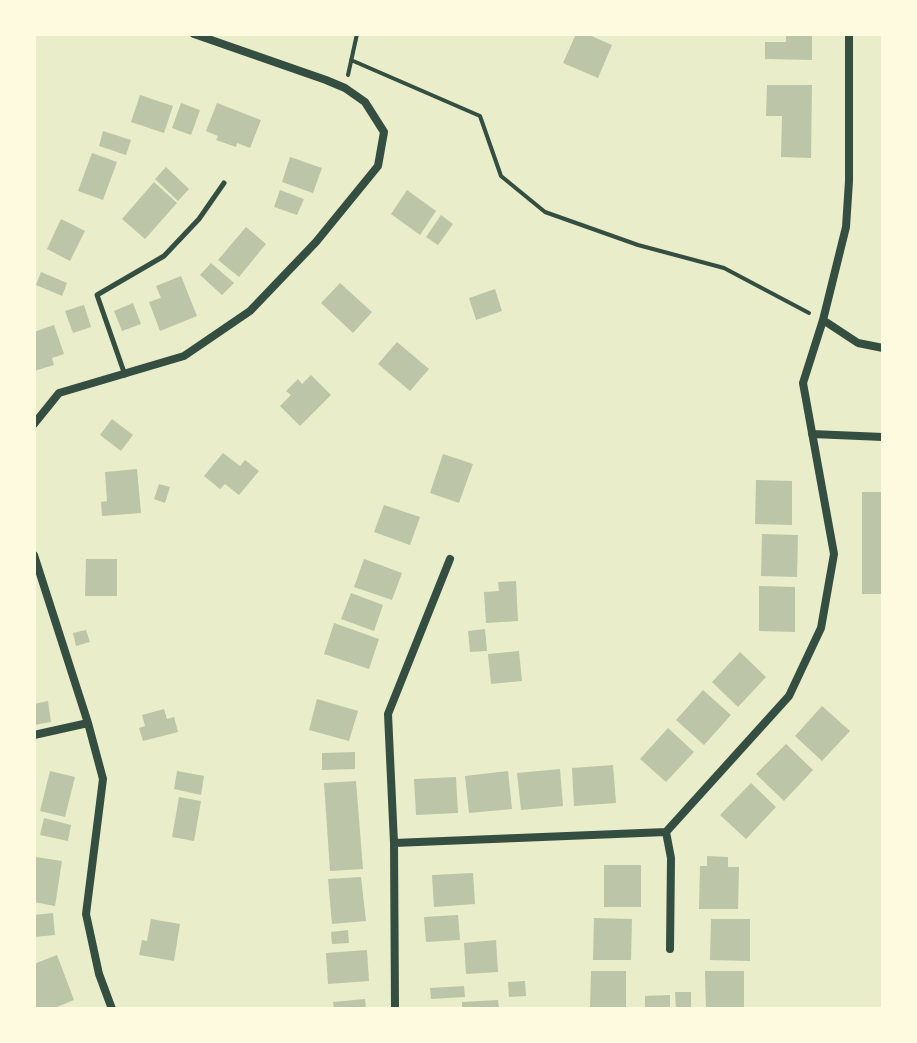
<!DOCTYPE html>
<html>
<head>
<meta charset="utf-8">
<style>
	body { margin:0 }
	#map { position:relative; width:917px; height:1043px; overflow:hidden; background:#e9edc9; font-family:Montserrat,sans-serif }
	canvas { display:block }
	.frame { position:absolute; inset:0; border:36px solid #fefae0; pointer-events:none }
</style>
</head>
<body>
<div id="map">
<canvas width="917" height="1043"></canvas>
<div class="frame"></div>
</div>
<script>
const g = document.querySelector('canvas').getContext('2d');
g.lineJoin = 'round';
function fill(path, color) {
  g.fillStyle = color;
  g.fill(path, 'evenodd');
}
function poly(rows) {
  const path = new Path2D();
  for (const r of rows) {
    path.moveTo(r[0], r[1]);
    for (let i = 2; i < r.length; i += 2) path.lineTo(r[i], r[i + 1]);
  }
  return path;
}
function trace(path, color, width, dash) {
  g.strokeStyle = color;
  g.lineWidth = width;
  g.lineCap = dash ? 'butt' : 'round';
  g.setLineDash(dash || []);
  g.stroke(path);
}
fill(poly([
	[576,34,587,34,612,45,598,78,563,63],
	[786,34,812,34,812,60,765,59,765,42,786,42],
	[767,85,812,85,811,158,781,157,782,116,766,116],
	[140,95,173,106,164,133,131,122],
	[181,103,200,110,191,135,172,128],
	[217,103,261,120,250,148,237,143,236,147,216,140,218,136,206,131],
	[103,131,131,140,126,155,99,146],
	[92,153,117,162,103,200,78,191],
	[290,157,322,168,313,193,282,182],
	[166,167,189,189,178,201,155,179],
	[154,182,177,203,145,239,122,219],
	[280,190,304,199,297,215,274,207],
	[407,190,436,211,420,235,391,214],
	[441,215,453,224,438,245,426,237],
	[61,219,85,231,70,261,47,249],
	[246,227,266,244,239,277,218,260],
	[211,263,234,283,222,295,200,275],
	[41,272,67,283,62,296,36,285],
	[181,276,197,316,160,331,149,302,161,298,156,286],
	[340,283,372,312,353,333,321,303],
	[495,289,502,311,476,320,469,298],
	[133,303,141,324,122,331,114,311],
	[84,305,91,327,73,333,65,311],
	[54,325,64,354,52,358,54,365,34,371,34,332],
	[397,342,429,369,410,391,378,364],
	[311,375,331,395,300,426,280,406,291,395,286,391,298,379,302,384],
	[112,419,133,435,121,451,100,435],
	[223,453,240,466,245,460,259,471,239,495,225,484,220,489,204,476],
	[443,454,473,464,459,503,430,493],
	[137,469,141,513,102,516,101,502,107,501,105,472],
	[756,480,792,481,792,525,755,524],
	[159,484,170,487,165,503,154,499],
	[862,492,883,492,883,594,862,594],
	[384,505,420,517,410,545,374,532],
	[762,534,798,535,797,577,761,576],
	[86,559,117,559,117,596,85,596],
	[364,559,402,573,392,600,354,587],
	[516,581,518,621,486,623,484,592,499,591,498,582],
	[759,586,795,587,795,632,759,631],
	[351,593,383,605,374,631,341,619],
	[334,623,379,639,369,669,324,654],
	[485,629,487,651,470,652,468,631],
	[86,630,90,642,76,646,73,633],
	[519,651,522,681,491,684,488,654],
	[740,652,766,677,738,707,712,682],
	[703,690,731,715,704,745,676,720],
	[317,699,358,711,349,741,309,730],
	[48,701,51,722,34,725,34,704],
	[822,706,850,731,822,761,795,736],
	[164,709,167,719,174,717,178,732,143,741,139,728,145,726,142,715],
	[668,728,694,752,666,782,640,759],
	[786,744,813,770,784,801,756,774],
	[355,752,355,769,322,770,322,753],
	[613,765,616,803,574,806,572,768],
	[560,769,563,806,521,810,517,773],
	[50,771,75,777,65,817,40,811],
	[177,771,204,776,201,795,174,789],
	[508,771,512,809,469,813,465,776],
	[456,777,458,813,416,815,414,779],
	[356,781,363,869,330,871,324,783],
	[751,783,776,807,746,839,720,815],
	[179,797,201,801,194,841,172,837],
	[44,818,71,825,68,841,40,835],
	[707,856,728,857,728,867,739,867,738,909,699,909,700,866,707,866],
	[36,857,62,861,55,906,34,902],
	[604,865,641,865,641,907,604,907],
	[473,873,475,904,434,907,432,875],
	[361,877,366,921,332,924,328,879],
	[53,913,55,935,34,937,34,915],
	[458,915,460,940,426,942,424,917],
	[594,918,632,919,631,960,593,960],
	[151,919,180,924,174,961,139,955,142,940,147,941],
	[711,919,750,919,750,961,710,960],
	[348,930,349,943,332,944,331,932],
	[496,940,498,972,466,974,464,943],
	[367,950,369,981,328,984,326,953],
	[57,955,74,1000,52,1009,34,1009,34,964],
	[591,971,626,971,626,1009,590,1009],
	[705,971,744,971,744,1009,706,1009],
	[525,981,526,996,509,997,508,982],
	[464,986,465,997,431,999,430,988],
	[675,992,691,992,691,1009,676,1009],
	[670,995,670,1009,645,1009,645,996],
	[365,999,366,1009,334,1009,333,1002],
	[498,1000,499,1009,462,1009,462,1002]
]), '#bcc5a7');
trace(poly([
	[351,60,480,116,501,176,545,212,638,245,724,268,809,313],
	[348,75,357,34]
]), '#344e41', 4);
trace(poly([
	[125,375,97,295,164,256,199,219,224,183]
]), '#344e41', 5);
trace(poly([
	[823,320,858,343,883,348],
	[34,424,59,393,184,356,250,311,316,242,378,166,384,132,365,102,345,88,326,80,194,34],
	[812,434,883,437],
	[34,555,88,723,103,779,86,914,99,974,112,1009],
	[450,559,388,714,394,843,666,832,789,696,821,628,834,554,803,383,823,320,846,227,849,181,849,34],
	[34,735,88,723],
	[666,832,671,858,670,949],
	[394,843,395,1009]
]), '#344e41', 8);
</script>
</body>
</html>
